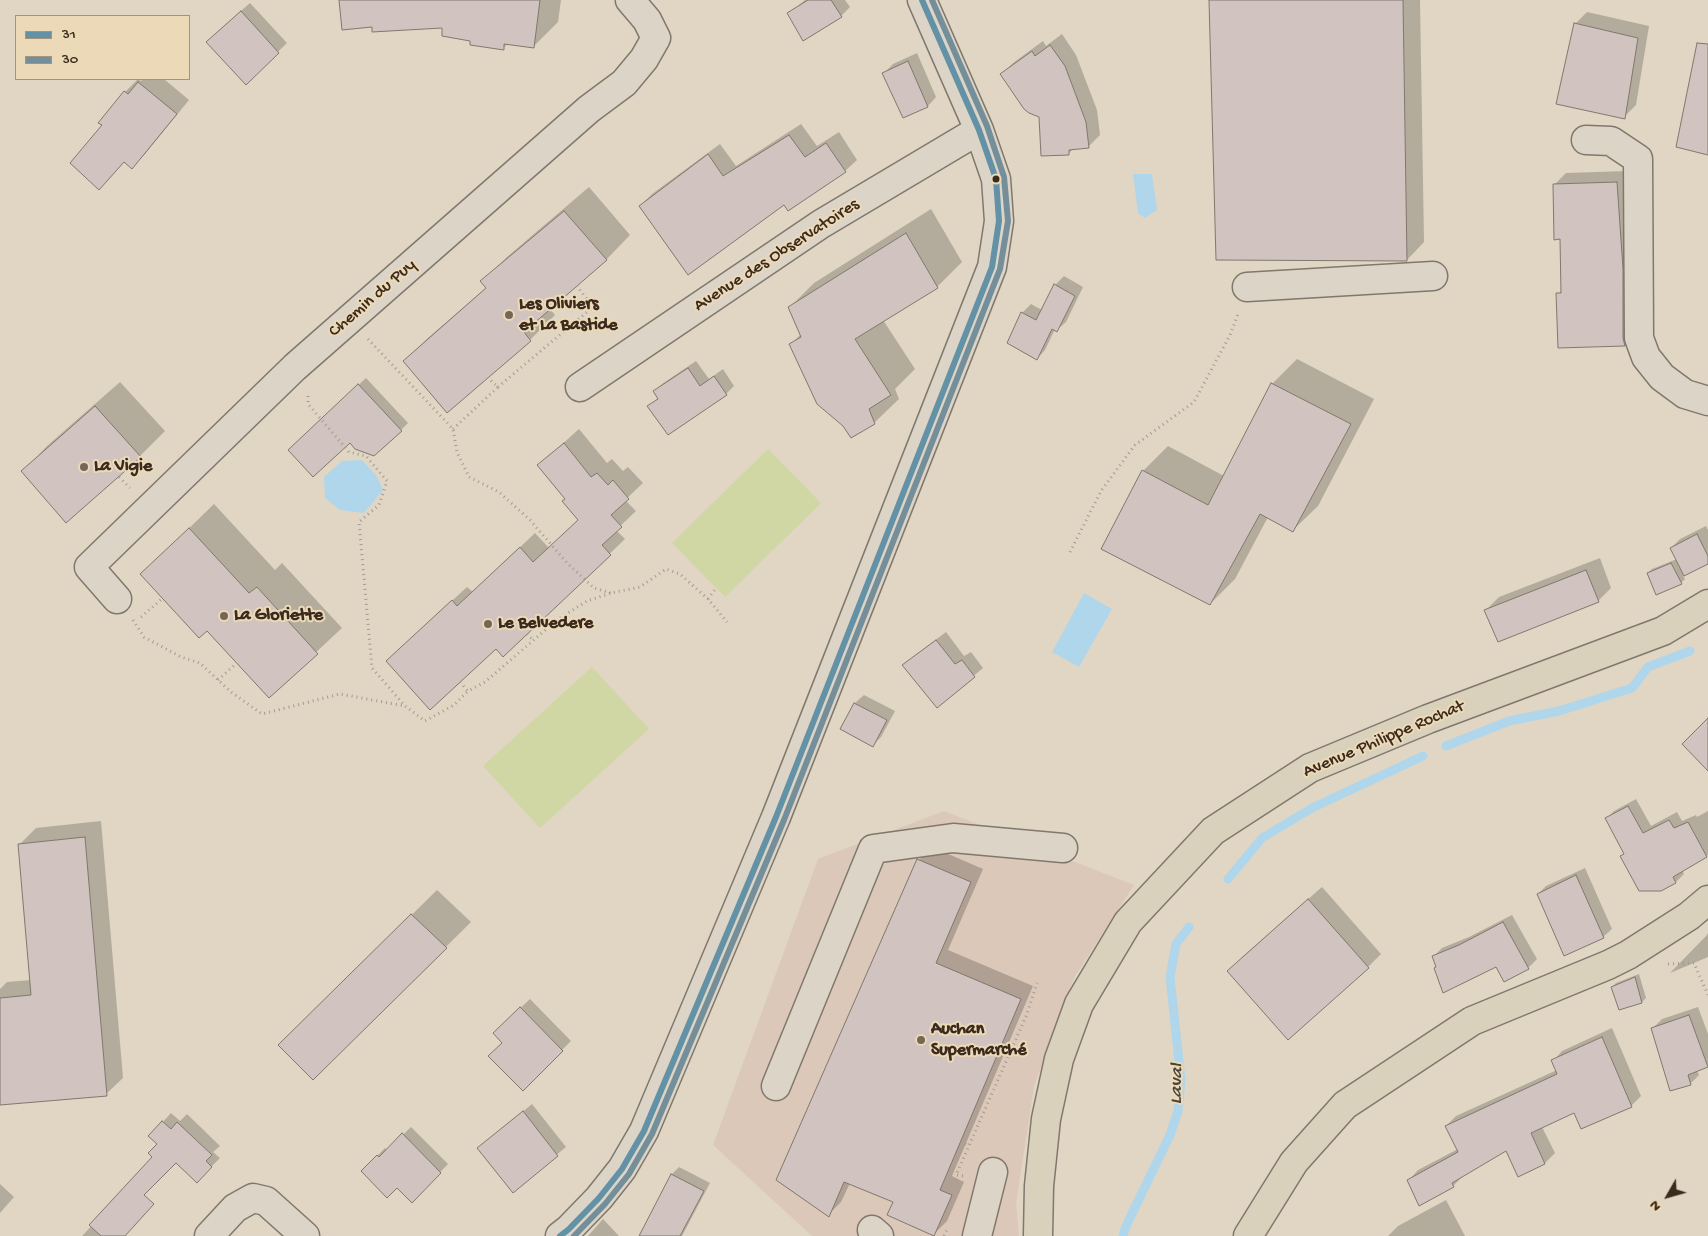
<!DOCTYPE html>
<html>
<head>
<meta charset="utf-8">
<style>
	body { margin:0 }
	#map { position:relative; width:1708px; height:1236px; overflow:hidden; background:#e0d6c3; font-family:"Gochi Hand",sans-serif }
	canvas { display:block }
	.legend { position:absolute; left:15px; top:15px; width:175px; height:65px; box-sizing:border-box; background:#ecd9b7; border:1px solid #a5937a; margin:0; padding:6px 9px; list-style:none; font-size:15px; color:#3b2a1e }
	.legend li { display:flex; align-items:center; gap:10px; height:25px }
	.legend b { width:25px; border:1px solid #a5937a }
	.north { position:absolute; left:1643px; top:1171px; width:50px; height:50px; -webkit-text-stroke:4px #ecd9b7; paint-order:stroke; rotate:232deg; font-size:14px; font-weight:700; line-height:20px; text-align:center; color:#3b2a1e }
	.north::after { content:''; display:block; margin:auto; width:18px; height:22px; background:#3b2a1e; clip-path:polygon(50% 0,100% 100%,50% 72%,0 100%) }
</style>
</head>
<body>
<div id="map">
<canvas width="1708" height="1236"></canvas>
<ul class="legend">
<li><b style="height:6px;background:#6391a5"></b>31</li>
<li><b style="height:6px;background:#758f9a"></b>30</li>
</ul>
<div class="north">N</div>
</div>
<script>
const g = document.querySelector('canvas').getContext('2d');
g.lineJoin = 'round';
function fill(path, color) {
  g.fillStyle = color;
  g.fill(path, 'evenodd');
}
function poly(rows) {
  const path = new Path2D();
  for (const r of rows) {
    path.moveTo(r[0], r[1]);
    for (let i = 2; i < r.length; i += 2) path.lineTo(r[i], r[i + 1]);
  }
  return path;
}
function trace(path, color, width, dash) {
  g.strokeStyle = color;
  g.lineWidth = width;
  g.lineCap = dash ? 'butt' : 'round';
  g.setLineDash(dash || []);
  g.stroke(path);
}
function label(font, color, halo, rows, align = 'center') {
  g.font = font + ' "Gochi Hand",sans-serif';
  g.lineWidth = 4;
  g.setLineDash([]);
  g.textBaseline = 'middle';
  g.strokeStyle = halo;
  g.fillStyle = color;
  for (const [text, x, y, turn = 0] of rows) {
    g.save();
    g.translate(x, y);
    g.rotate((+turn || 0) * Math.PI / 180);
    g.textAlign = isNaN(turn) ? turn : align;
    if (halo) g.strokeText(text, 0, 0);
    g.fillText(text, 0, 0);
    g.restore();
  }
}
fill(poly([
	[944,811,1134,885,1074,978,1034,1086,1016,1204,1019,1236,812,1236,713,1145,818,859]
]), '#dbc8b8');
fill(poly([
	[768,449,821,503,725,597,672,543],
	[592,667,649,729,540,828,483,766]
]), '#d0d6a4');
fill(poly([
	[1133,174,1152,174,1157,210,1145,218,1138,213],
	[362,460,376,475,383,490,364,513,340,510,325,498,324,477,342,461],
	[1084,593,1112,609,1079,667,1052,652]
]), '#b0d6ec');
fill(poly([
	[340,0,561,0,558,22,533,47,508,44,503,48,472,40,444,27,373,26],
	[805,0,845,0,850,7,841,16,788,14],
	[1210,0,1420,0,1424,242,1407,260],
	[250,3,287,43,246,83,216,33],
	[1587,12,1649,26,1636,105,1624,117,1575,24],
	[1062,34,1076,55,1097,110,1100,135,1088,147,1074,148,1069,153,1040,116,1002,74,1013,63,1043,41,1046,46],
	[917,53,936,97,928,106,903,116,884,73,893,64],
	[138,79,141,81,143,79,164,79,189,100,145,154,132,167,125,161,99,189,104,124,125,92],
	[801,124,817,146,839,132,857,160,845,171,785,204,640,206,652,194,720,144,736,166],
	[1628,171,1637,333,1625,345,1559,347,1558,294,1563,289,1561,238,1554,185,1566,173],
	[589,187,630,235,606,260,549,308,555,315,530,340,447,411,404,361,429,337,487,287,482,281,507,257],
	[931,209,962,262,937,287,883,320,915,369,895,389,899,399,874,423,791,344,801,334,789,308,814,283],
	[1064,276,1083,287,1066,322,1057,330,1055,329,1045,350,1037,359,1022,313,1031,304,1042,310,1055,285],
	[1297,359,1374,399,1318,506,1293,530,1268,517,1235,579,1210,604,1143,471,1168,446,1224,476,1272,384],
	[696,361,709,379,723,369,734,386,726,394,649,406,659,397,654,392,662,384],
	[366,378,408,423,401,430,350,442,297,443],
	[120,382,165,431,140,456,66,521,23,471,47,446],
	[579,429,607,463,612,459,623,471,628,467,643,483,625,500,636,511,616,530,625,539,503,655,496,647,402,647,467,587,473,592,535,533,549,548,580,519,566,499,539,465],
	[214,504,275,570,282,563,342,628,269,696,207,629,142,574],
	[1706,526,1708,530,1708,562,1683,575,1685,579,1681,583,1648,573,1652,569,1677,559,1671,548,1680,539],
	[1600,558,1611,588,1598,601,1486,610,1499,597],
	[946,632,964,656,971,652,983,668,938,706,904,665,913,657],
	[864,695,895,711,881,737,873,745,855,703],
	[1636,799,1651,826,1677,812,1682,821,1696,815,1697,817,1708,811,1708,855,1682,870,1684,874,1676,882,1661,890,1622,856,1625,853,1606,819,1614,811],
	[101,821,123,1078,106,1094,0,1104,0,989,7,982,31,980,20,844,36,828],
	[932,847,983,869,948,950,1033,986,952,1176,964,1182,947,1221,934,1234,894,1202,850,1183,841,1202,828,1215,919,860],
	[1585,868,1612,929,1603,937,1538,894,1546,886],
	[1322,887,1381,954,1368,967,1241,958],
	[437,890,471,922,313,1079,280,1045],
	[1512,915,1537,959,1528,968,1496,965,1438,966,1434,956,1442,948,1469,937],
	[1708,933,1708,957,1670,973,1707,935],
	[1639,974,1646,998,1642,1002,1620,1009,1612,987,1616,983],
	[530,999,571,1041,523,1089,504,1043,494,1033],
	[1698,1007,1708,1034,1708,1066,1697,1070,1699,1075,1690,1084,1653,1028,1662,1019],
	[1612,1028,1641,1096,1631,1106,1575,1112,1542,1127,1555,1153,1545,1163,1519,1175,1506,1149,1463,1175,1463,1176,1453,1186,1409,1180,1418,1170,1458,1149,1446,1126,1456,1116,1557,1070,1553,1061,1562,1051],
	[532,1104,566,1147,513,1191,479,1148],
	[171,1113,180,1121,187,1114,220,1146,213,1152,220,1158,197,1181,150,1136],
	[411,1127,448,1164,412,1202,397,1186,362,1171,385,1148,387,1150],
	[679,1167,710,1183,682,1236,640,1236,672,1174],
	[0,1184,14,1197,0,1213],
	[1446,1200,1465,1236,1388,1236,1398,1226],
	[603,1219,619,1236,588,1236],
	[97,1220,124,1236,82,1236]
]), '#0003');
trace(poly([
	[1446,746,1509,721,1559,711,1632,688,1648,667,1690,651],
	[1228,879,1262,838,1312,808,1423,756],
	[1123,1236,1126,1226,1170,1135,1178,1111,1181,1080,1170,977,1176,944,1189,927]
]), '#b0d6ec', 9);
const building = poly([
	[339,0,540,0,534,48,504,44,504,50,470,45,470,41,442,36,442,28,372,32,372,27,342,30,339,0],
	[808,0,831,0,842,17,803,41,787,13,808,0],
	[1209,0,1403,0,1407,261,1216,260,1209,0],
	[241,11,279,53,246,85,206,42,241,11],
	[1574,23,1638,38,1625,119,1556,104,1574,23],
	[1697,43,1708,44,1708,155,1676,147,1697,43],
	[1050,45,1065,66,1086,122,1089,148,1069,150,1069,155,1041,156,1039,117,1029,113,1024,109,1000,74,1032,51,1035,56,1050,45],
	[908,61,928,107,903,118,882,73,908,61],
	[138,82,177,114,132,169,124,162,99,190,70,163,102,125,98,123,124,91,128,94,138,82],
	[789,135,805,157,826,143,846,172,788,211,784,205,688,275,639,206,708,154,723,176,789,135],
	[1617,182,1623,269,1623,338,1625,346,1558,348,1556,293,1561,293,1560,239,1554,240,1553,184,1617,182],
	[564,211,607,260,524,332,531,341,447,413,403,361,486,288,480,281,564,211],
	[906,233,938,288,855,339,891,395,869,409,875,424,851,438,843,426,817,404,789,344,801,337,788,307,906,233],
	[1054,284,1075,296,1057,332,1052,329,1037,360,1007,343,1021,312,1036,320,1054,284],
	[688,368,700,386,714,376,727,395,668,435,647,406,658,399,653,391,688,368],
	[1271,383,1351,424,1293,532,1260,514,1210,605,1101,549,1142,470,1208,505,1271,383],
	[358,384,402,431,374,456,355,449,350,443,313,477,288,450,358,384],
	[95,406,141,457,66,523,21,471,95,406],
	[564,443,591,477,597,473,608,485,613,480,629,499,611,515,622,527,602,545,611,555,503,657,496,649,430,710,386,661,452,600,457,606,520,547,533,562,578,520,562,501,565,499,537,465,564,443],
	[189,528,249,593,257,587,318,654,269,698,207,631,199,638,140,574,189,528],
	[1697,534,1708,556,1708,564,1684,576,1670,548,1697,534],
	[1671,563,1682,584,1656,595,1647,573,1671,563],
	[1586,570,1599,602,1498,642,1484,610,1586,570],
	[936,640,955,664,962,660,975,677,937,708,902,665,936,640],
	[854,703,887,720,873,747,840,729,854,703],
	[1708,718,1708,771,1682,744,1708,718],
	[1628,806,1643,833,1669,820,1674,828,1688,822,1707,857,1673,877,1676,883,1661,891,1639,891,1620,856,1624,854,1605,818,1628,806],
	[85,837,107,1096,0,1105,0,998,31,995,18,844,85,837],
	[917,859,971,882,936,963,1021,999,940,1190,952,1195,934,1236,887,1215,893,1202,844,1182,829,1217,776,1180,917,859],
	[1576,875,1604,938,1564,956,1537,894,1576,875],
	[1308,899,1369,968,1288,1040,1227,971,1308,899],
	[411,914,447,948,313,1080,278,1045,411,914],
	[1503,922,1529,969,1504,982,1496,967,1443,993,1434,968,1436,967,1432,956,1459,945,1503,922],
	[1635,977,1642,1003,1619,1010,1611,987,1635,977],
	[520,1007,563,1051,523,1091,488,1056,502,1043,493,1033,520,1007],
	[1689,1015,1708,1067,1688,1075,1691,1085,1670,1091,1651,1028,1689,1015],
	[1602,1037,1632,1107,1581,1129,1574,1113,1531,1133,1545,1164,1518,1177,1506,1151,1452,1183,1454,1187,1419,1206,1407,1180,1458,1152,1445,1126,1557,1074,1551,1060,1602,1037],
	[523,1111,558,1156,513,1193,477,1148,523,1111],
	[162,1121,171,1129,177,1122,212,1155,206,1161,212,1167,197,1183,176,1163,144,1195,154,1204,125,1236,101,1236,89,1225,152,1157,148,1153,157,1144,148,1136,162,1121],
	[402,1133,441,1173,412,1203,397,1188,387,1198,361,1171,377,1155,379,1157,402,1133],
	[671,1174,704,1191,680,1236,639,1236,671,1174]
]);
fill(building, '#d0c3c0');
trace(building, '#80786d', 1);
const minor = poly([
	[1586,140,1611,141,1638,159,1639,338,1646,357,1662,377,1685,394,1708,401],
	[1247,287,1433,276],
	[580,387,821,224,979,130],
	[117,599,89,567,295,367,589,109,624,83,644,59,656,38,647,20,630,0],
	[776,1086,873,849,953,838,1063,848],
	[872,1230,879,1236],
	[209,1236,235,1208,253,1198,266,1201,305,1236],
	[560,1236,569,1229,599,1198,622,1169,644,1131,776,817,992,267,999,221,996,179,979,130,922,0],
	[977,1236,993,1172]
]);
const major = poly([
	[1038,1236,1039,1186,1046,1119,1059,1059,1079,1004,1128,922,1213,831,1310,768,1428,719,1663,631,1708,604],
	[1248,1236,1294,1162,1345,1105,1472,1021,1608,965,1628,955,1689,916,1708,900]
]);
trace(minor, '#80786d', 31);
trace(major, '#80786d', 31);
trace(poly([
	[368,339,453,429,457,452,469,477,499,492,530,520,567,563,594,588,611,593],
	[498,387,593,307,577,286],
	[308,396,308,404,349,452,366,456,387,481,379,505,359,522,372,668,405,706,425,721,454,705,468,691],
	[453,429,498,387,488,378],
	[119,477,130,488],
	[1070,552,1101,491,1135,445,1194,402,1230,335,1238,314],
	[708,599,716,588],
	[141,617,163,598],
	[133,620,144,637,181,657,200,663,231,692,262,714,340,694,405,706],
	[527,634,534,641],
	[218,680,237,663],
	[460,682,468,691,485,682,557,620,587,601,611,593,640,587,666,569,680,574,708,599,727,622],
	[1668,964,1694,963,1708,995],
	[961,1141,969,1146],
	[963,1176,956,1175,1027,1014,1037,983],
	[944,1236,948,1227]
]), '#a29b91', 3, [1, 4]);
trace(minor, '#dcd4c7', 28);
trace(major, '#d9d1bc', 28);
trace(poly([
	[560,1236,569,1229,599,1198,622,1169,644,1131,776,817,992,267,999,221,996,179,979,130,922,0]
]), '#6391a5', 6);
trace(poly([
	[574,1236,605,1204,629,1174,652,1134,784,820,1000,269,1008,221,1004,177,987,126,932,0]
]), '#758f9a', 6);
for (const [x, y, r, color] of [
	[996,179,4.5,"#3b2a1e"],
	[509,315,5,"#756658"],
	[84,467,5,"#756658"],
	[224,616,5,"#756658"],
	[488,624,5,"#756658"],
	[921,1040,5,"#756658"]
]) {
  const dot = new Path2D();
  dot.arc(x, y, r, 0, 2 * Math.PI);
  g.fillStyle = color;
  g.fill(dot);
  trace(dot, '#ecd9b7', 2);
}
label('18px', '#3b2a1e', '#ecd9b7', [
	["Avenue des Observatoires",777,256,-33],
	["Chemin du Puy",373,299,-41],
	["Avenue Philippe Rochat",1384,740,-23]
]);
label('bold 18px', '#3b2a1e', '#ecd9b7', [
	["Les Oliviers",519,305],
	["et La Bastide",519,326],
	["La Vigie",94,467],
	["La Gloriette",234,616],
	["Le Belvedere",498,624],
	["Auchan",931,1030],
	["Supermarché",931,1051]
], 'left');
label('italic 19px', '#4a443f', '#ecd9b7', [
	["Laval",1178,1084,-88]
]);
</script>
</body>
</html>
